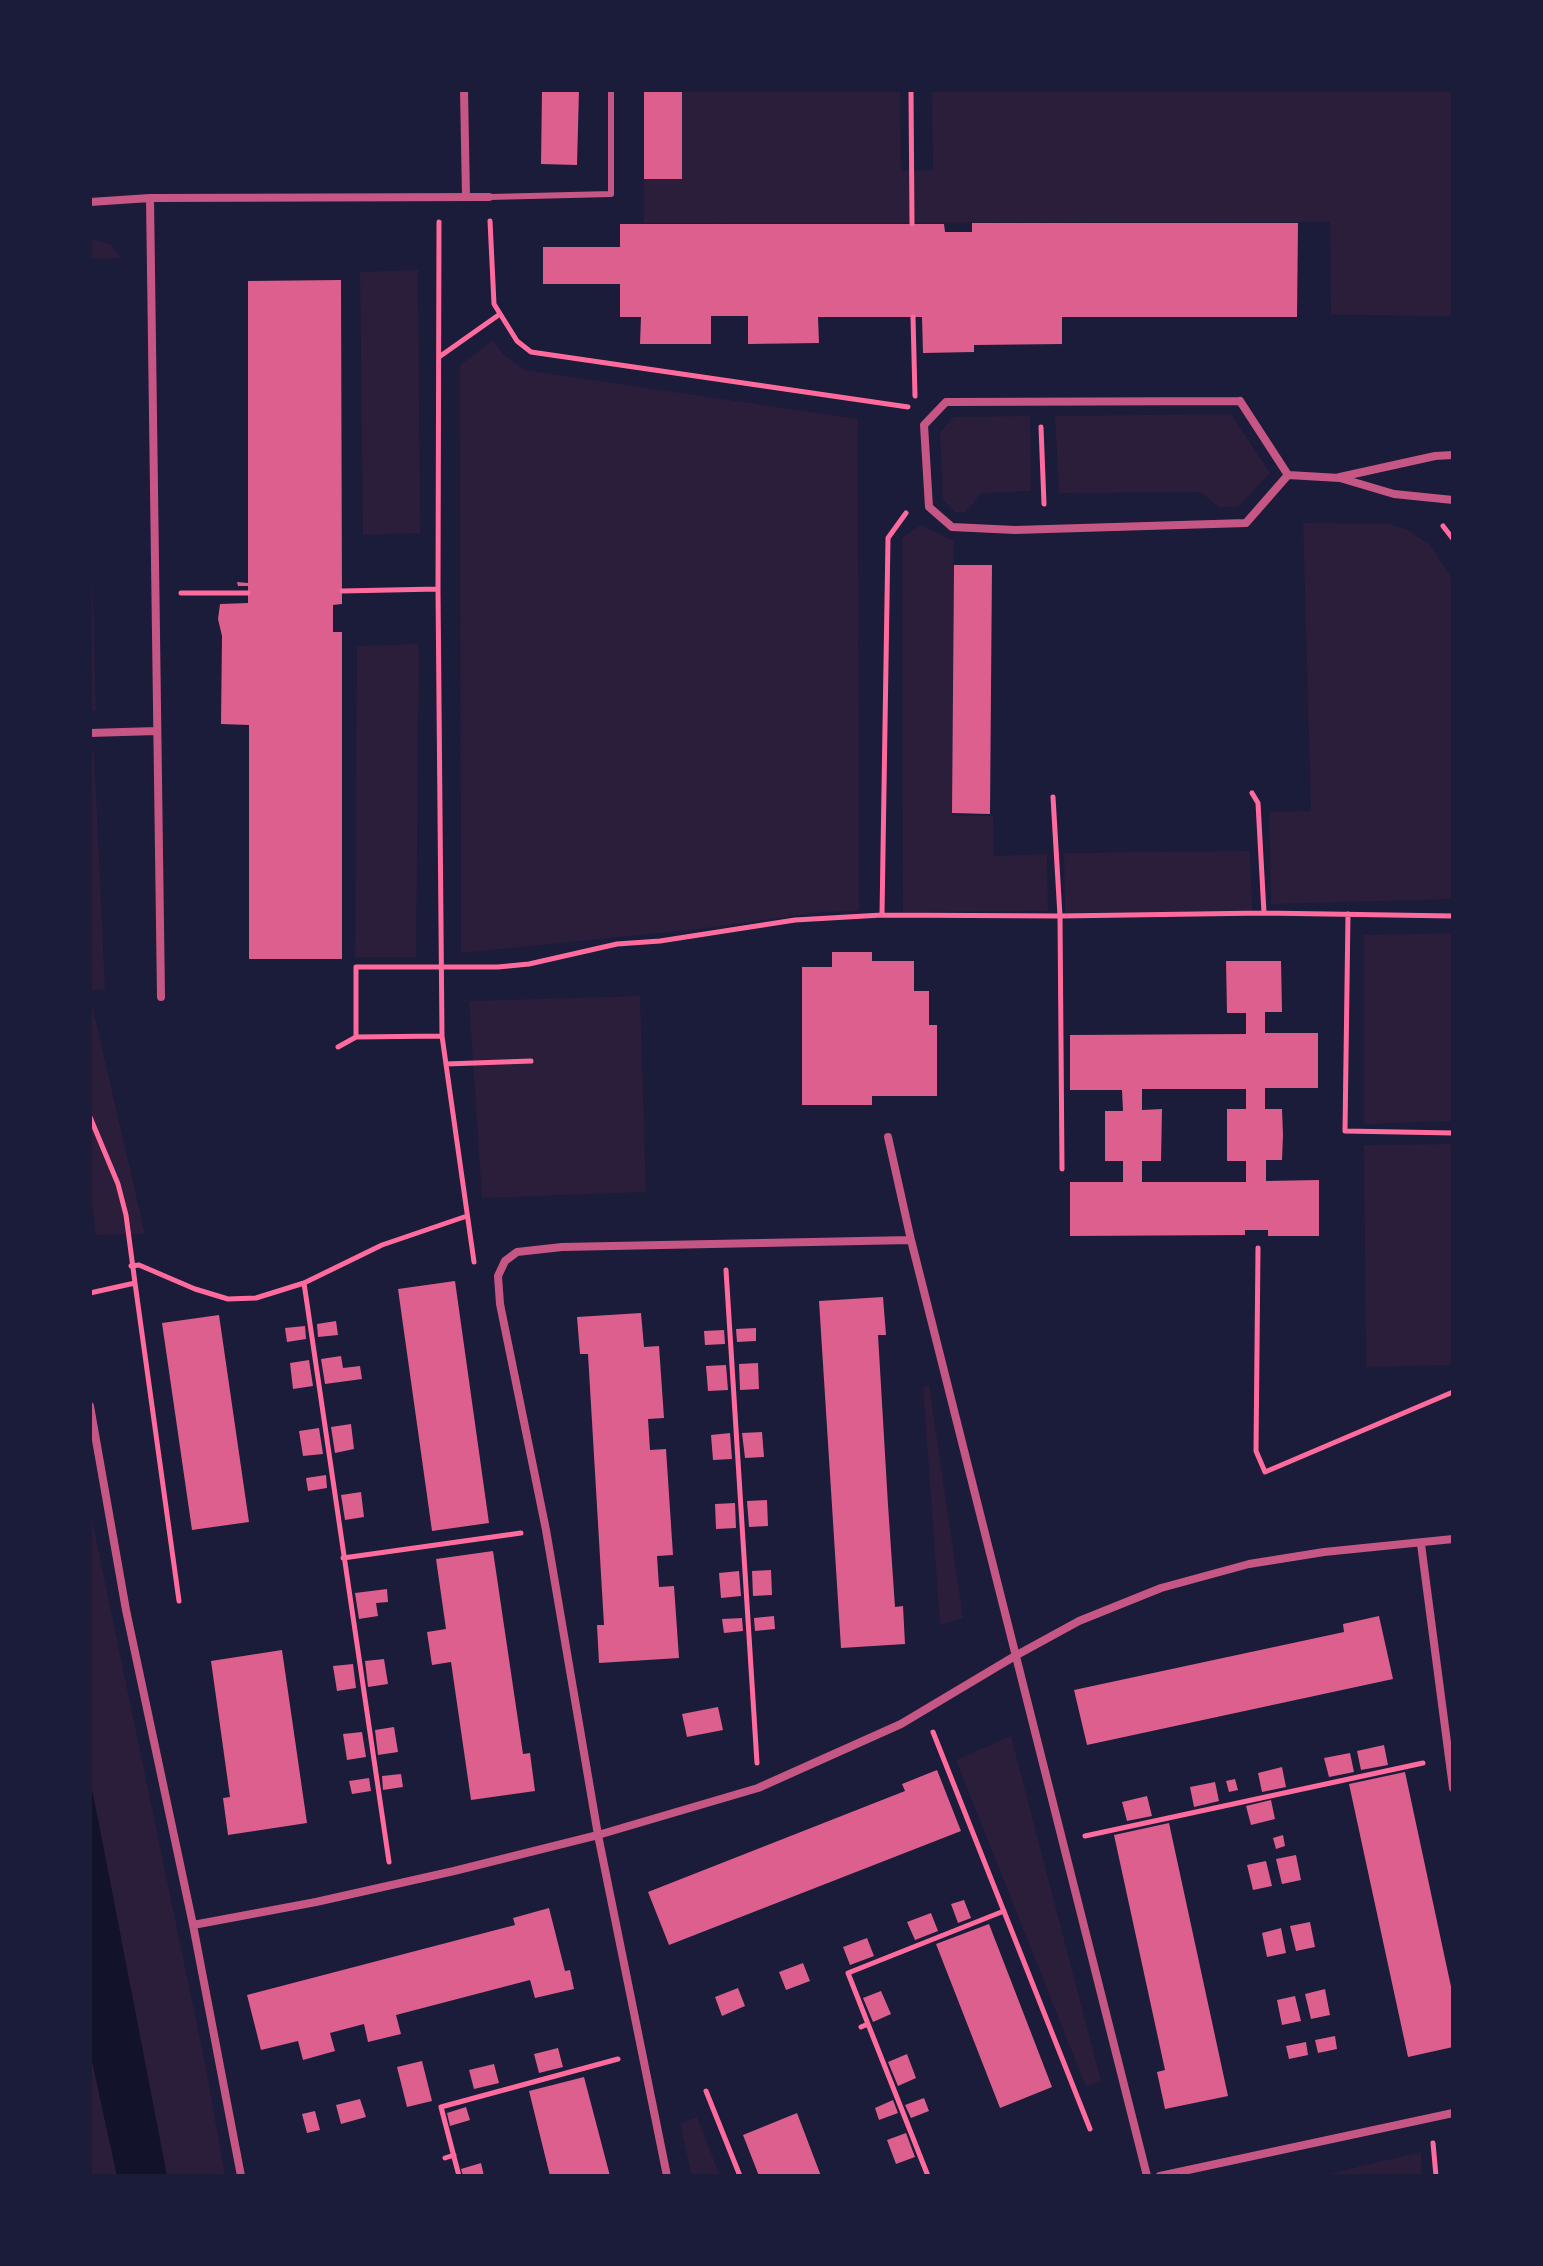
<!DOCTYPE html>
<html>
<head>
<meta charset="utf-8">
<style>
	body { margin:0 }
	#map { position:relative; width:1543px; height:2266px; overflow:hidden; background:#1b1b3a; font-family:"IBM Plex Sans",sans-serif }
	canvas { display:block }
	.frame { position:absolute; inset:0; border:92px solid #1b1b3a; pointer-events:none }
</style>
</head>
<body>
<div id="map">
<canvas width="1543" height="2266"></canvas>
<div class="frame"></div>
</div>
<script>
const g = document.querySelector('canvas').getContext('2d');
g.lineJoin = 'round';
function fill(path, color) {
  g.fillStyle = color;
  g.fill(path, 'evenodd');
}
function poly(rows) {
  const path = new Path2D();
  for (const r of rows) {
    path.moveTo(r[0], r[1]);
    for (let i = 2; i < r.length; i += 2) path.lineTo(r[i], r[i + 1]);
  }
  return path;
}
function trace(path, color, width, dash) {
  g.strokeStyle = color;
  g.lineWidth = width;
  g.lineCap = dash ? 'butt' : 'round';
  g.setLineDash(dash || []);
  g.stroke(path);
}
fill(poly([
	[682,90,900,90,901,171,933,170,932,90,1453,90,1453,316,1331,315,1330,222,644,223,644,179,682,179],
	[90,239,111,244,121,258,90,259],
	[418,270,420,533,363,535,360,272],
	[493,340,502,353,524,370,858,419,859,911,822,912,699,929,461,953,460,365],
	[1231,414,1270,473,1238,507,1219,507,1200,492,1059,493,1055,416],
	[1030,416,1031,491,981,493,966,512,955,512,943,500,940,432,954,417],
	[90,494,96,711,90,711],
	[1303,523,1389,524,1408,530,1430,545,1453,580,1453,899,1271,904,1269,812,1311,811],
	[921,525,954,541,952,815,993,816,994,856,1047,854,1048,911,903,912,902,538],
	[419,644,416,957,355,957,357,646],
	[90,751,94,751,105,989,90,991],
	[1250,851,1252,911,1065,913,1064,853],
	[1453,933,1453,1121,1364,1124,1364,935],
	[90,996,145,1234,96,1235,90,1192],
	[640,996,646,1192,482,1198,469,1001],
	[1453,1144,1453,1365,1366,1367,1364,1145],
	[929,1385,963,1618,940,1625,923,1387],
	[90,1510,206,2068,225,2176,167,2176,90,1780],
	[1011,1736,1101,2081,1086,2087,956,1760],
	[90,2052,116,2170,117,2176,90,2176],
	[697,2117,720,2176,692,2176,680,2123],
	[1421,2152,1422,2176,1320,2176]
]), '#2a1e3b');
fill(poly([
	[90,1780,100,1829,167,2176,117,2176,90,2052]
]), '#12122b');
fill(poly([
	[542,90,579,90,577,165,541,164],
	[644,90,682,90,682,179,644,179],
	[972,223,1298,223,1297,317,1062,317,1062,344,974,345,974,352,923,353,922,317,818,317,819,343,748,344,748,316,711,316,711,344,640,344,641,317,620,317,620,284,543,284,543,247,620,247,620,224,944,224,945,232,972,232],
	[341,280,342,604,333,605,333,632,342,632,342,959,249,959,249,725,221,724,222,636,218,619,220,604,248,603,248,586,238,586,237,582,248,583,248,281],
	[954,565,992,565,990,814,952,813],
	[832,952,872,952,872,961,914,961,914,991,929,991,929,1025,937,1025,937,1096,872,1096,872,1105,802,1105,802,967,832,967],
	[1226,961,1281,961,1282,1012,1265,1012,1265,1033,1318,1033,1318,1088,1265,1088,1265,1109,1282,1109,1283,1135,1282,1160,1266,1160,1266,1181,1319,1180,1319,1236,1268,1236,1268,1230,1245,1230,1245,1235,1070,1236,1070,1182,1123,1182,1123,1161,1105,1161,1105,1111,1123,1111,1122,1090,1070,1090,1070,1035,1246,1034,1246,1013,1227,1013],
	[1142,1089,1246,1089,1246,1109,1227,1109,1227,1161,1246,1161,1246,1182,1142,1182,1142,1161,1161,1161,1162,1109,1142,1110],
	[455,1281,489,1523,432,1531,398,1289],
	[883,1297,886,1335,878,1335,888,1505,895,1607,903,1606,905,1644,841,1648,819,1301],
	[641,1313,644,1347,659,1346,664,1418,648,1419,650,1450,666,1449,673,1555,657,1556,659,1587,674,1586,679,1658,599,1663,597,1625,604,1625,588,1354,580,1354,577,1317],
	[219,1315,249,1522,192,1530,162,1323],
	[336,1321,338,1335,318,1337,317,1324],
	[305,1326,306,1339,287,1342,285,1328],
	[756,1328,756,1341,737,1342,736,1329],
	[724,1330,725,1344,705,1345,704,1331],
	[341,1356,343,1368,360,1366,362,1379,325,1384,321,1359],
	[309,1360,313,1386,293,1389,290,1363],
	[758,1363,759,1389,740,1390,739,1364],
	[726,1365,728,1390,708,1391,706,1366],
	[351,1424,354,1449,335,1453,331,1427],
	[319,1428,323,1454,303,1456,299,1431],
	[762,1432,764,1457,745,1458,742,1433],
	[730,1433,732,1459,713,1460,711,1435],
	[326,1475,327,1488,308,1491,306,1478],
	[361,1492,364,1517,345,1520,341,1495],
	[767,1500,768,1526,749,1527,747,1501],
	[735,1503,736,1528,716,1529,715,1504],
	[493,1551,523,1754,530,1753,535,1791,471,1800,451,1662,432,1665,427,1632,446,1629,436,1559],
	[771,1570,772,1595,753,1596,752,1571],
	[739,1571,741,1596,721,1598,719,1573],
	[387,1589,388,1602,376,1603,378,1616,359,1619,355,1593],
	[774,1616,775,1629,755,1631,754,1618],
	[1379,1616,1393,1679,1087,1745,1074,1690,1344,1632,1343,1624],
	[742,1618,743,1631,724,1633,722,1619],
	[282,1650,307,1823,228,1835,223,1798,230,1797,211,1661],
	[384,1659,388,1684,368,1687,365,1661],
	[353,1664,356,1688,337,1691,333,1666],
	[718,1707,723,1730,687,1737,682,1714],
	[394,1727,398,1752,378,1755,375,1730],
	[362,1732,366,1757,347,1760,343,1734],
	[1384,1745,1388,1765,1361,1770,1357,1751],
	[1350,1753,1354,1772,1329,1777,1324,1758],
	[1282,1767,1286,1787,1262,1792,1258,1773],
	[937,1770,961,1831,669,1945,648,1892,905,1791,902,1784],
	[1405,1772,1453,1996,1453,2047,1408,2057,1349,1784],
	[401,1774,403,1787,383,1790,382,1776],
	[369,1778,371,1791,352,1794,349,1781],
	[1235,1779,1238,1790,1229,1792,1226,1781],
	[1215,1782,1219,1801,1194,1807,1190,1787],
	[1147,1796,1152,1816,1127,1821,1122,1802],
	[1271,1800,1275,1819,1251,1825,1246,1806],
	[1169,1823,1228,2096,1165,2109,1157,2072,1165,2070,1114,1835],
	[1283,1835,1285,1846,1276,1849,1273,1838],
	[1296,1855,1301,1880,1282,1884,1276,1859],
	[1266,1861,1272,1886,1253,1890,1247,1865],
	[964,1900,971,1918,958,1923,951,1904],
	[549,1908,565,1971,570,1970,574,1989,535,1998,530,1980,396,2015,401,2034,368,2042,364,2024,330,2033,335,2051,303,2060,298,2041,261,2050,247,1995,515,1925,513,1918],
	[931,1913,938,1931,915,1940,907,1922],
	[1310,1922,1315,1947,1296,1951,1290,1926],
	[989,1924,1052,2087,1000,2108,936,1944],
	[1281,1928,1286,1953,1267,1957,1262,1933],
	[867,1938,874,1956,850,1965,843,1947],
	[803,1963,810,1981,786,1990,779,1972],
	[738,1988,745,2006,722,2016,715,1997],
	[1325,1989,1330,2015,1311,2019,1305,1994],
	[881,1991,891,2014,873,2022,863,1998],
	[1295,1996,1301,2021,1282,2025,1277,2000],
	[1335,2036,1337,2049,1318,2053,1315,2040],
	[1306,2042,1308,2055,1289,2059,1286,2046],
	[558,2048,563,2067,539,2073,534,2054],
	[907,2054,916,2078,898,2086,888,2062],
	[422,2061,432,2101,407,2107,397,2067],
	[494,2064,499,2083,474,2089,469,2070],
	[584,2077,610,2176,550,2176,529,2091],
	[924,2098,929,2111,911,2118,905,2105],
	[360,2099,366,2117,341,2124,336,2105],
	[893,2100,898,2113,879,2120,875,2108],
	[466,2107,470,2120,450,2126,447,2113],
	[315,2111,320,2130,307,2133,302,2114],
	[797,2113,821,2176,759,2176,743,2135],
	[906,2133,915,2157,896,2164,887,2140],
	[481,2163,484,2176,463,2176,461,2169]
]), '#dd5f8e');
trace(poly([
	[911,90,912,224],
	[490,221,494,304,517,341,531,352,908,407],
	[439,222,438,589,442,1036,474,1262],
	[913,317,915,396],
	[439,357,500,314],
	[1041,427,1044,504],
	[906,513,888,538,882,915,1060,916,1062,1169],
	[1443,526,1453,539],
	[342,591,438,589],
	[181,593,248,593],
	[1252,793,1258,803,1264,913,1453,916],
	[1053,797,1060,916,1264,913],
	[1348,914,1345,1131,1453,1133],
	[356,1037,442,1036],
	[338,1047,356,1037,356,967,498,967,529,964,617,944,660,941,795,920,882,915],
	[446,1064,531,1061],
	[90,1117,118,1184,126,1215,135,1283,90,1293],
	[1258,1248,1256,1451,1265,1472,1453,1392],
	[131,1266,139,1265,195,1289,228,1299,256,1298,304,1283,382,1245,467,1216],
	[726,1270,757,1763],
	[135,1283,179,1601],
	[304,1283,389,1862],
	[343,1558,521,1533],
	[933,1732,1090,2129],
	[1085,1836,1423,1763],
	[868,2024,848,1973,1004,1911],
	[861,2027,868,2024,928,2176],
	[706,2091,740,2176],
	[1433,2143,1436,2176],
	[445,2158,454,2155],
	[459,2176,441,2107,618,2059]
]), '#ff6b9d', 5);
trace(poly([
	[489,197,611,194,611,90]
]), '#c65784', 6);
trace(poly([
	[464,90,466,197],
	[150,198,161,997],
	[90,202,150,198,489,197],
	[1240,401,1288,475,1246,523,1015,530,952,527,929,507,924,425,946,402,1240,401],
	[1288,475,1340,478,1394,494,1453,500],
	[1340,477,1435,456,1453,455],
	[90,733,156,731],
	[888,1137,911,1240],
	[90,1406,126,1610,193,1925,241,2176],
	[1421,1544,1453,1788],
	[193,1925,316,1902,454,1871,598,1835,758,1788,901,1724,1015,1656,1079,1621,1161,1588,1249,1564,1324,1552,1453,1539],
	[667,2176,598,1835,546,1530,500,1304,498,1276,505,1261,517,1252,562,1247,911,1240,1147,2176],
	[1160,2176,1453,2113]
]), '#c65784', 8);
</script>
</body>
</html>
